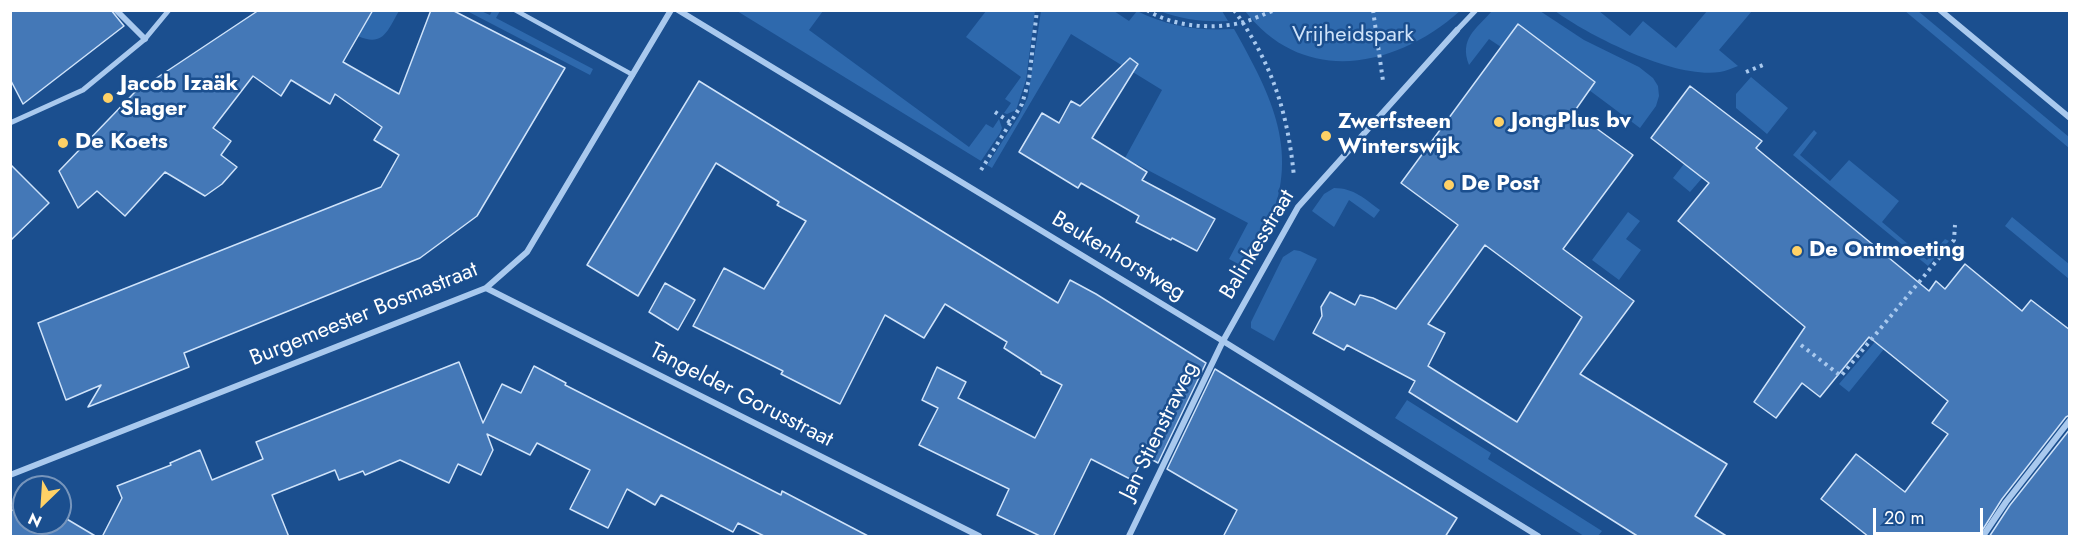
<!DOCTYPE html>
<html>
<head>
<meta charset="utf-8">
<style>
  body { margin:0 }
  #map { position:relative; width:2080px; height:547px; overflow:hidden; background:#1b4f8f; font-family:Jost,sans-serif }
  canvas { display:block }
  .frame { position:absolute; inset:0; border:12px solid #fff; pointer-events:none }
  .north { position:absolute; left:12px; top:475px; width:60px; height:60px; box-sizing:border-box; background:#1b4f8f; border:2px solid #7695bc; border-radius:50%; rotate:205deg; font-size:16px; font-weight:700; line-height:24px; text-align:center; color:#fff }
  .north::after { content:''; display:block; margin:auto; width:21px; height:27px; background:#ffd166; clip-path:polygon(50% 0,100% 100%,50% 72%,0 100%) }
  .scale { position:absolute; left:1873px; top:508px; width:110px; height:27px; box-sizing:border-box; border:3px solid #fff; border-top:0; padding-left:8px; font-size:18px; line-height:21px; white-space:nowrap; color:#fff; -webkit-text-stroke:4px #1b4f8f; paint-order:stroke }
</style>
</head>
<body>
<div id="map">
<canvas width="2080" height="547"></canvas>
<div class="frame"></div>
<div class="north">N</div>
<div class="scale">20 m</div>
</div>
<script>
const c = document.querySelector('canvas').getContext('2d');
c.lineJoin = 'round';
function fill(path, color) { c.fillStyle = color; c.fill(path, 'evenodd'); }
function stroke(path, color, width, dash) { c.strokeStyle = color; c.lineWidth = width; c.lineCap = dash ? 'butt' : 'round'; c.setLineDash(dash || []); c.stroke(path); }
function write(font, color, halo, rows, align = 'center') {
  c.font = font + ' Jost,sans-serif'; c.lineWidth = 5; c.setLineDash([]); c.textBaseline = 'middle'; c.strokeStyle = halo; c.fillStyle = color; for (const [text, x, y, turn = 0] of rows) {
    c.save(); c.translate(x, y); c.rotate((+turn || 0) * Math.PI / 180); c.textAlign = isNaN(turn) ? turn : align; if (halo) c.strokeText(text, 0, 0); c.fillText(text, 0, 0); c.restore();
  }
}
fill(new Path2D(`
  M373 11H399C388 29 384 48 358 36Z
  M467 11H481L490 15 492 11H500L496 18 593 69 590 75Z
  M737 11H823L809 30 969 147 986 124 993 128 999 119 1002 128 1000 133 981 161Z
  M986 11H1035L1026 80 1016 110 1007 114 1004 113 1011 103 1005 99 1021 77 966 37Z
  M1041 11H1114L1129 21 1137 11C1169 27 1199 31 1234 29 1272 97 1302 153 1266 231 1260 243 1253 255 1246 268L1229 259 1248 223 1125 158 1162 90 1071 34 992 168 987 165 1019 116 1028 97Z
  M1160 11H1222L1228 21C1204 22 1183 20 1160 11Z
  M1245 11H1460C1396 68 1304 87 1245 11Z
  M1492 11H1540L1584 40 1639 67 1653 78 1658 86 1659 96 1656 106 1640 128 1589 90 1595 82 1518 25 1501 47 1489 39 1469 65C1459 39 1476 29 1492 11Z
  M1555 11H1599L1630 36 1643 21 1676 48 1707 11H1752L1719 50 1738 66C1732 68 1726 71 1720 72 1675 79 1591 37 1555 11Z
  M1905 11H1918L2069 137V148Z
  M1751 77 1788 108 1767 134 1736 108V94Z
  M1814 130 1817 133 1800 155 1830 181 1849 160 1899 201 1882 222 1927 260 1945 239 1949 241 1928 266 1793 155Z
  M1671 154 1716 162 1690 192 1673 178 1684 164Z
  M1334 188C1354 188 1365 199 1380 210L1374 218 1349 200 1334 227 1312 211 1324 194Z
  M1628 212 1640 221 1626 239 1641 250 1619 280 1592 260Z
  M2012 217 2069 264V279L2005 226Z
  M1294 250 1300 251 1317 259 1274 341 1251 328V322L1283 257Z
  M1896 317 1884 349 1849 392 1839 384Z
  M1407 400 1491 453 1488 459 1602 531 1598 536H1584L1395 418Z`), '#2e69ad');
const building = new Path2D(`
  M10 10H111L124 26 23 104 10 79Z
  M259 10H373L343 62 399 94 431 10H452L565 68 477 216 420 258 184 353 189 367 88 407 101 385 66 400 38 323 381 187 399 155 374 140 382 127 335 94 330 104 291 80 281 96 253 76 213 128 231 141 221 155 237 167 222 184 205 196 165 172 125 216 97 191 78 208 59 171 134 93Z
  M1518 24 1595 82 1574 112 1633 155 1563 249 1634 301 1580 374 1727 464 1695 516 1728 537H1639L1409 392 1415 381 1347 345 1344 350 1313 333 1322 316 1321 307 1330 292 1355 305 1360 295 1373 298 1396 309 1458 225 1401 183ZM1485 245 1582 317 1517 422 1428 366 1445 333 1428 324Z
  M1130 58 1138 64 1092 138 1147 172 1142 180 1215 219 1197 251 1172 238 1171 240 1136 222 1139 216 1081 183 1078 188 1019 152 1042 113 1059 123 1071 101 1080 106Z
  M699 81 1058 303 1070 280 1096 294 1206 363 1158 463 1144 455 1132 480 1091 459 1053 537H1042L997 515 1009 489 919 445 938 408 922 400 937 367 966 382 958 398 1035 438 1062 385 1041 374V372L1004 348 1007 342 945 304 924 338 885 315 840 404 781 374 783 371 693 326 724 268 764 289 806 221 777 205 779 202 716 163 638 296 587 265Z
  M1690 86 1762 141 1756 148 1929 291 1936 281 1945 289 1965 264 2022 311 2031 300 2070 330V415L2066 417 2002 499 1978 537H1869L1821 499 1856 454 1905 492 1948 434 1932 423 1948 401 1869 337 1820 397 1802 383 1776 418 1754 402 1805 327 1678 221 1709 183 1651 138Z
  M10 164 49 203 10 241Z
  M665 283 695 300 678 330 649 312Z
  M459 362 483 423 502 384 521 393 534 366 566 383 565 385 781 495 782 491 870 537H766L738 523 733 532 661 495 655 505 627 489 608 528 570 509 590 470 537 443 530 455 487 434 493 450 481 475 458 464 449 483 400 460 365 475 363 471 339 480 335 470 272 495 289 537H102L122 498 117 486 171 465 170 463 200 450 212 480 263 459 256 442Z
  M1215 369 1457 518 1445 537H1223L1237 510 1167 469Z
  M2070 429V537H1989L2010 505Z
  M24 506V523H60V515L97 537H10V511Z`);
fill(building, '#4478b7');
stroke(building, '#cfe3fa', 1.5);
stroke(new Path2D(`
  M1147 10C1173 27 1214 30 1244 22 1254 19 1264 14 1275 10
  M1234 10C1272 63 1288 113 1294 177
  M1373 10 1383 81
  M1746 72 1763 65
  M995 112 1011 123
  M981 170 1022 104 1029 80 1037 10
  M1801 345 1841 376 1954 240 1955 225`), '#a9c9ee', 4, [3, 4.5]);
stroke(new Path2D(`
  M515 10 633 75`), '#a9c9ee', 4.5);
stroke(new Path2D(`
  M1457 30 1476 10
  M10 123 83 90 145 39 169 10`), '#a9c9ee', 5);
stroke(new Path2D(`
  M116 10 145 39
  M678 10 1223 341 1538 536
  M1940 10 2070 118
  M486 288 979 536
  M10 475 486 288 527 252 671 10
  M1129 536 1223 341 1298 207 1457 30
  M1983 536 2006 502 2070 420`), '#a9c9ee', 6);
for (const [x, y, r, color] of [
  [108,98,6,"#ffd166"],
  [1499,122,6,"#ffd166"],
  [1326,136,6,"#ffd166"],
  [63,143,6,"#ffd166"],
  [1449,185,6,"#ffd166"],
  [1797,251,6,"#ffd166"]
]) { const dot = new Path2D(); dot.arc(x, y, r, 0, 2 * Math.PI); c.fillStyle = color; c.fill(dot); stroke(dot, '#1b4f8f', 2); }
write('22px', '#cfe3fa', '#1b4f8f', [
  ["Vrijheidspark",1353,36]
]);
write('bold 22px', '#fff', '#1b4f8f', [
  ["Jacob Izaäk",120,85],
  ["Slager",120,110],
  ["JongPlus bv",1511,122],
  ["Zwerfsteen",1338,123],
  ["Winterswijk",1338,148],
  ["De Koets",75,143],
  ["De Post",1461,185],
  ["De Ontmoeting",1809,251]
], 'left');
write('22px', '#fff', '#1b4f8f', [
  ["Balinkesstraat",1258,245,-59],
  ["Beukenhorstweg",1118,257,31],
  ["Burgemeester Bosmastraat",364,315,-22],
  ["Tangelder Gorusstraat",741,396,27],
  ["Jan Stienstraweg",1160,431,-64]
]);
</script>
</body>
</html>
